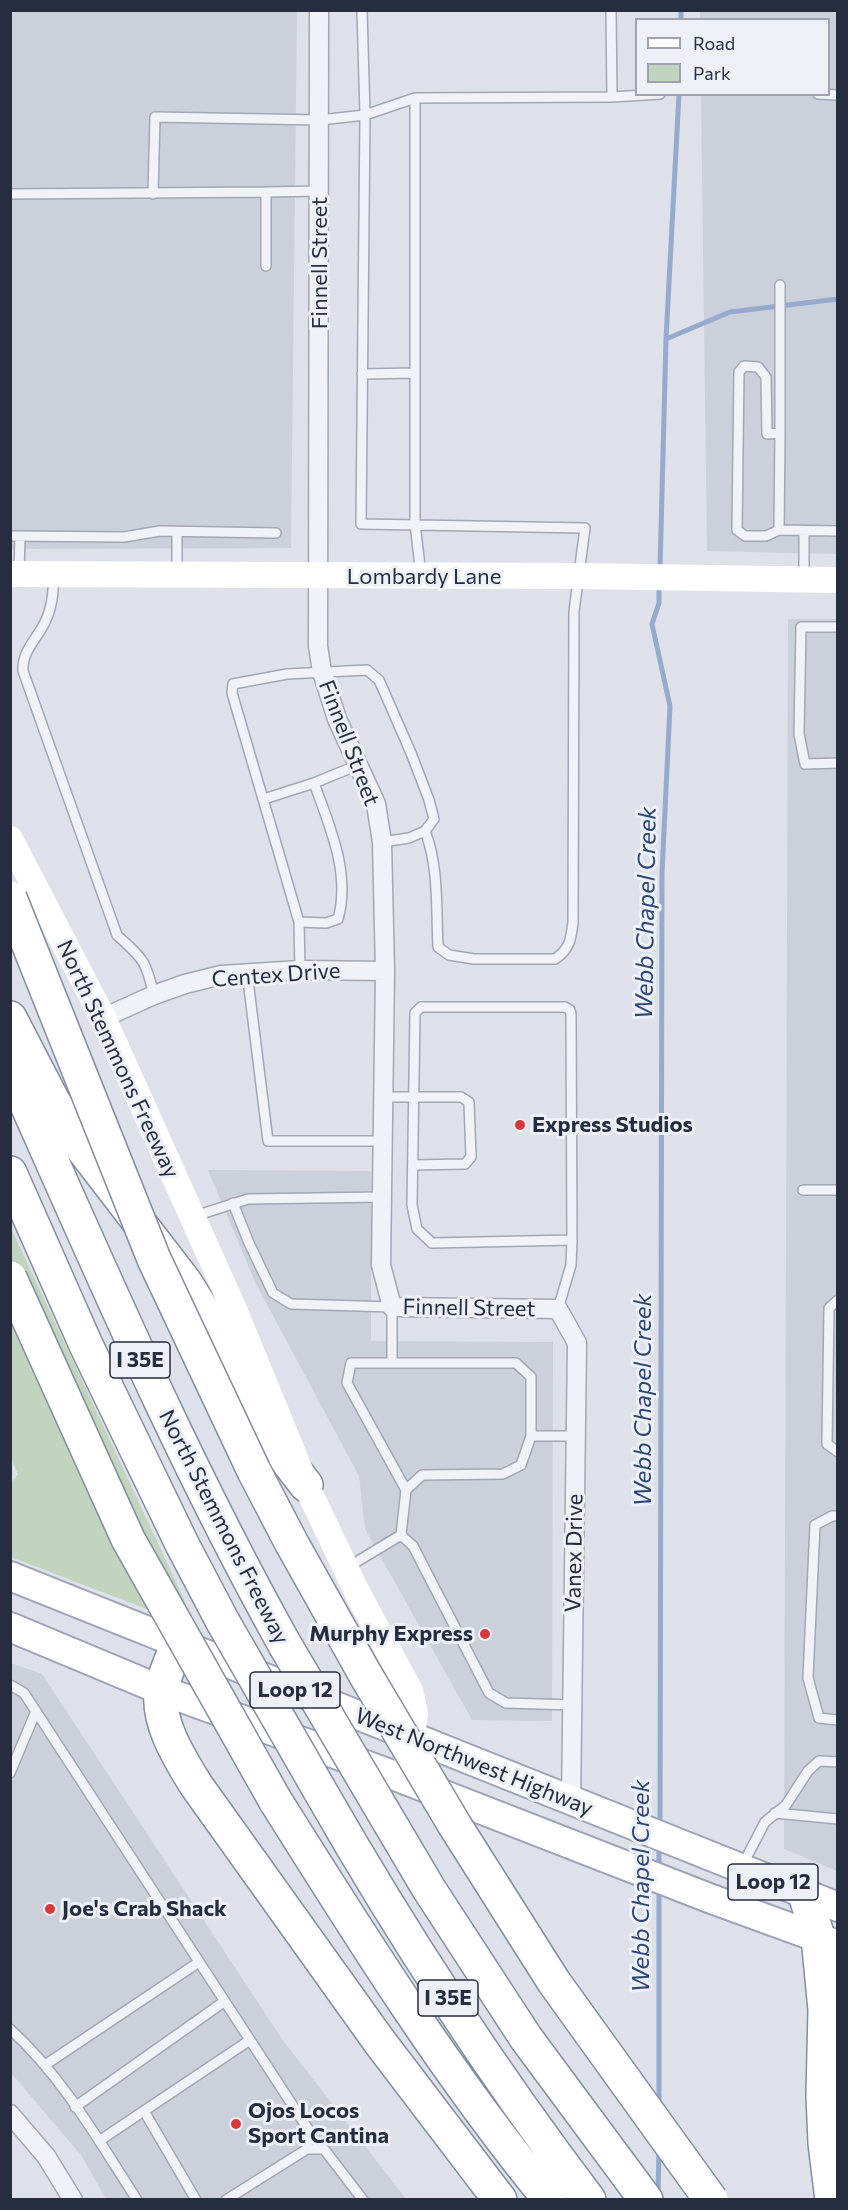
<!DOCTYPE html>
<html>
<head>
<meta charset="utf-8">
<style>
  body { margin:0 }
  #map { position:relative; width:848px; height:2210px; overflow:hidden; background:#dee1e9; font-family:Commissioner,sans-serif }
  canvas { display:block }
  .frame { position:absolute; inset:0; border:12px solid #262d41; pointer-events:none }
  .legend { position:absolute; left:635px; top:18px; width:195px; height:78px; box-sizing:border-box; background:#edf0f6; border:2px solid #9da2ae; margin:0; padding:8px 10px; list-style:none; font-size:18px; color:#262d41 }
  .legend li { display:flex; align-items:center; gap:12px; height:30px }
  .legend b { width:30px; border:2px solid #9da2ae }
</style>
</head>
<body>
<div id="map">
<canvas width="848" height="2210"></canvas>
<div class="frame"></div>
<ul class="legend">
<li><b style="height:8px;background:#fff"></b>Road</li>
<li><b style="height:16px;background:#c1d4be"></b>Park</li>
</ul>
</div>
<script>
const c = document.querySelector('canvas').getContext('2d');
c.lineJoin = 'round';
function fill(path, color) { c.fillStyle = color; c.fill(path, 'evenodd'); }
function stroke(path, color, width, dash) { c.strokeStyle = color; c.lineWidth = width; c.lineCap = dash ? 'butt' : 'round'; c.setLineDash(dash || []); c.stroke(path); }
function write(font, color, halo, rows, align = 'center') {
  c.font = font + ' Commissioner,sans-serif'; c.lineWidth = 6; c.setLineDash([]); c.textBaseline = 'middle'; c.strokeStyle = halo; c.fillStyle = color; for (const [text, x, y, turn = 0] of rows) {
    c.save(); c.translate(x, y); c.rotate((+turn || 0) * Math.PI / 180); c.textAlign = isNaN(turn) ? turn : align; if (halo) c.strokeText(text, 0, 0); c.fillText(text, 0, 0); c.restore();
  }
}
fill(new Path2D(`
  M10 11H297L291 548 11 549Z
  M700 11H837V554L707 551 701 95 828 94V20L700 19Z
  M788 619H837V1871L784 1849Z
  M208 1170 371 1171V1341L553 1342 552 1721 472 1720 365 1529 359 1476 256 1284Z
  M11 1663 42 1674 282 2039 406 2199H106L81 2155 11 2073Z`), '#ccd0db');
fill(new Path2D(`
  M10 1226 182 1595 196 1628 11 1557V1483L18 1474 10 1457Z`), '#c1d4be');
stroke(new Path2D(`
  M681 10V20
  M666 339 730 312 838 299
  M660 569 666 339 679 94
  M659 585V603L652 624 670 706 662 873 660 1826
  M659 1868V1844
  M659 2105V1889
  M658 2195 659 2150`), '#95aacd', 5);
const lane = new Path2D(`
  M362 10 365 115 361 524 585 528 574 611 573 922C571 939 570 949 555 959H474L449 955 438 947C436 908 439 867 425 831
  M611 10 612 97
  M818 94 838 95
  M415 98V524L421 575
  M266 192 320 191
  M10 194 266 192V266
  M153 194 155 117 320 120 365 115 415 98 612 97 660 94
  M780 285V433
  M362 374 415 373
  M779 530 780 433 767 434 766 377 758 367 744 366 739 372 737 530 745 536H766L779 530 838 531
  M804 531V577
  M177 532V574
  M10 536 124 537 160 531 276 533
  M19 573 20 536
  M54 577C53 594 52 609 44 624 36 640 22 651 23 671L117 935C144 960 145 959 154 995
  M838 627H801L799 734 805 764 838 763
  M314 783 358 765
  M264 799 314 783C329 825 351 873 338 919L326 923 299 922
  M300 970 299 922 232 693 233 684 287 674 367 670 379 680 411 753 429 800 434 819 425 831 409 838 382 842
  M247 972 268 1141H382
  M383 1097H461L469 1102 471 1157 465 1164 413 1165
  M803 1190H838
  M233 1203 249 1243 273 1293 291 1304 392 1307V1363
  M195 1216 248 1199 382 1197
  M838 1300 829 1308 827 1444 838 1452
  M558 1309 571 1265 572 1240 571 1014 570 1010 565 1007H421L415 1013 412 1205 417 1229 432 1243 572 1240
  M406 1490 347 1383 351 1363H516L531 1377V1436
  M838 1516H832L815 1525 808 1678 819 1718 838 1720
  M401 1535 413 1546 489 1693 506 1703 573 1705
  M401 1535 406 1490 422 1475 503 1474 521 1465 531 1436H576
  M348 1567 401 1535
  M10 1685 24 1693 308 2129 307 2149
  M10 1773 36 1711
  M775 1813 838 1819
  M742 1866 765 1822 786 1805 808 1771 819 1761 838 1762
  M10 2029C62 2076 99 2141 137 2200
  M45 2065 199 1962
  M75 2107 225 2001
  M144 2111 196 2200
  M99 2141 250 2040
  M226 2200 307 2149H324L363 2200`);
const street = new Path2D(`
  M319 10 318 646 322 672 337 719 376 804 382 842 385 971 381 1265 392 1307 558 1309 577 1343 571 1802
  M103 1018 154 995 185 984 221 975 300 970 385 971
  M10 2114 46 2156 73 2200`);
const primary = new Path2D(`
  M10 1576 838 1907
  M10 1627 161 1690 398 1777 709 1898 838 1945`);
const highway = new Path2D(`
  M10 1018 53 1101 79 1144 185 1282 214 1328 261 1427 306 1485
  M10 1067C98 1264 180 1457 285 1645
  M10 1173 86 1345 182 1544 223 1622
  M178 1644C172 1658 165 1673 162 1688 155 1720 180 1759 196 1785L379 2041 500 2200
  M319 1789C399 1929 491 2071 589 2200
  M275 1800C361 1937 447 2075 550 2200
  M384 1813 429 1889 526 2038 646 2200
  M805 1894 818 1937 825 2010 823 2095 825 2143 832 2200`);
stroke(lane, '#a3a7b3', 12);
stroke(street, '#a3a7b3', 21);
stroke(primary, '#9ca3b6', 32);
stroke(highway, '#848ca1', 36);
stroke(lane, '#f1f2f7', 9);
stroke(street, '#f1f2f7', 18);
stroke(new Path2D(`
  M10 574 580 576 838 580
  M10 839 103 1018 233 1307 306 1485 358 1594 410 1691 415 1713 412 1736 406 1754`), '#fff', 26);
stroke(primary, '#fff', 28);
stroke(highway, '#fff', 33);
const highwayBridge = new Path2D(`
  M10 898 154 1259 254 1471 291 1542 365 1674 454 1824 554 1982 711 2200
  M10 1278 128 1539 275 1800
  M223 1622 319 1789
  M285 1645 384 1813`);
stroke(highwayBridge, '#848ca1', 36, []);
stroke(highwayBridge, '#fff', 33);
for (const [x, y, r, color] of [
  [520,1125,6,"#da373d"],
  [485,1634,6,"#da373d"],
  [50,1909,6,"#da373d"],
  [236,2124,6,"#da373d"]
]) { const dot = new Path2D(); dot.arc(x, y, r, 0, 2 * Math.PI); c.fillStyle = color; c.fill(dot); stroke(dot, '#edf0f6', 2); }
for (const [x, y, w] of [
  [140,1360,60],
  [295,1690,90],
  [773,1882,90],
  [448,1998,60]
]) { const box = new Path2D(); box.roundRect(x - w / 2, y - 18, w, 36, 4.5); c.fillStyle = '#edf0f6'; c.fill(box); stroke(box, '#262d41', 1.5); }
write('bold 21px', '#262d41', null, [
  ["I 35E",140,1360],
  ["Loop 12",295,1690],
  ["Loop 12",773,1882],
  ["I 35E",448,1998]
]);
write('22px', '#262d41', '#edf0f6', [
  ["Finnell Street",320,263,-90],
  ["Lombardy Lane",424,577],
  ["Finnell Street",349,743,69],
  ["Centex Drive",276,975,-4],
  ["North Stemmons Freeway",118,1059,65],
  ["Finnell Street",469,1308,1],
  ["North Stemmons Freeway",224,1527,63],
  ["Vanex Drive",574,1553,-89],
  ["West Northwest Highway",474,1762,22]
]);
write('bold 22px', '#262d41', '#edf0f6', [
  ["Express Studios",532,1125],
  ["Murphy Express",473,1634,"right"],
  ["Joe's Crab Shack",62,1909],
  ["Ojos Locos",248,2111],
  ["Sport Cantina",248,2136]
], 'left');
write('italic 24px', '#2c4679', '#edf0f6', [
  ["Webb Chapel Creek",646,913,-89],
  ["Webb Chapel Creek",643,1400,-90],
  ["Webb Chapel Creek",641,1886,-90]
]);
</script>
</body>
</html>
